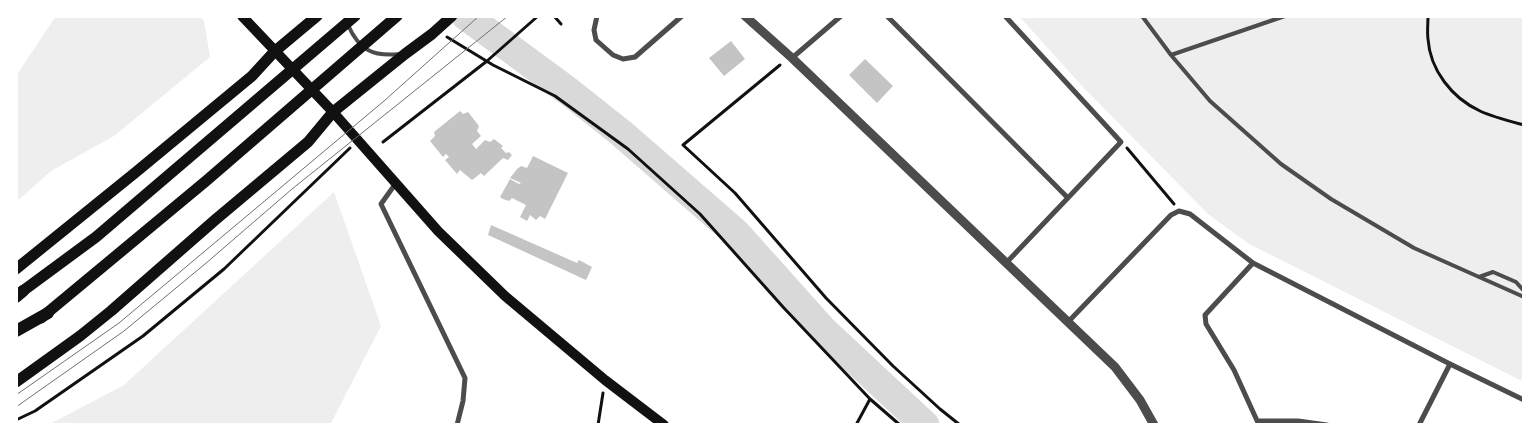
<!DOCTYPE html>
<html>
<head>
<meta charset="utf-8">
<style>
  body { margin:0 }
  #map { position:relative; width:1540px; height:441px; overflow:hidden; background:#fff; font-family:Karla,sans-serif }
  canvas { display:block }
  .frame { position:absolute; inset:0; border:18px solid #fff; pointer-events:none }
</style>
</head>
<body>
<div id="map">
<canvas width="1540" height="441"></canvas>
<div class="frame"></div>
</div>
<script>
const c = document.querySelector('canvas').getContext('2d');
c.lineJoin = 'round';
function fill(path, color) { c.fillStyle = color; c.fill(path, 'evenodd'); }
function stroke(path, color, width, dash) { c.strokeStyle = color; c.lineWidth = width; c.lineCap = dash ? 'butt' : 'round'; c.setLineDash(dash || []); c.stroke(path); }
fill(new Path2D(`
  M56 16H199L204 21 210 57 114 136 51 171 16 202V76Z
  M1019 16H1524V382L1249 244 1208 214 1082 86Z
  M334 192 381 326 330 425H48L124 385Z`), '#eee');
stroke(new Path2D(`
  M466 16 568 91 621 133 736 233 822 329 925 425`), '#d9d9d9', 29);
fill(new Path2D(`
  M731 41 745 59 724 76 709 58Z
  M865 59 893 86 877 103 849 75Z
  M460 111 463 114 468 112 479 126 477 131 481 136 472 144 476 149 485 140 490 142 494 139 503 146 501 148 506 153 509 152 512 155 508 160 503 158 484 176 481 173 472 180 460 170 457 174 445 160 449 157 446 154 443 157 430 141 435 136 434 132Z
  M533 156 568 173 545 219 540 216 536 220 530 215 527 221 520 217 526 205 512 198 509 201 503 199 500 197 510 179 519 184 521 183 510 178 517 169 521 166 527 168Z
  M491 225 577 263 579 260 592 267 586 280 488 235Z`), '#c4c4c4');
stroke(new Path2D(`
  M554 16 561 24
  M1428 16C1428 24 1427 32 1428 39 1430 70 1452 98 1480 111 1493 117 1509 121 1524 125
  M447 37 493 65 555 96 628 149 700 214 783 307 870 399 900 425
  M780 65 683 145 735 193 826 298 893 366 940 409 960 425
  M383 142 487 61 538 16
  M1127 148 1174 204
  M16 420 35 411 143 336 224 269 350 148
  M598 425 603 393
  M856 425 870 399`), '#111', 3);
stroke(new Path2D(`
  M1142 16 1171 55 1210 101 1281 164 1331 199 1414 248 1524 297
  M348 25C359 50 373 57 400 54
  M1171 55 1285 16
  M1479 277 1493 272 1516 282 1524 291`), '#4c4c4c', 4);
stroke(new Path2D(`
  M597 16 594 30 596 40 613 55 623 59 635 57 682 16
  M887 16 1068 198
  M1005 16 1121 142 1007 262
  M792 58 841 16
  M396 183 381 204 465 378 463 401 457 425
  M1253 263 1205 315 1206 324 1234 370 1259 425
  M1068 322 1171 215 1179 211 1190 214 1253 263 1450 364 1524 400
  M1258 421H1298L1327 425
  M1419 425 1450 364`), '#4c4c4c', 5);
stroke(new Path2D(`
  M745 16 792 58 1115 367 1140 400 1154 425`), '#4c4c4c', 9);
stroke(new Path2D(`
  M242 16 333 112 438 231 505 296 605 380 664 425`), '#111', 10);
stroke(new Path2D(`
  M16 269 136 172 252 76 274 52 317 16
  M16 296 96 237 355 16
  M41 318 206 181 397 16
  M16 382 80 336 111 311 215 220 308 142 333 112 405 54 432 34 452 16`), '#111', 11);
stroke(new Path2D(`
  M16 297 23 291
  M16 331 48 313`), '#111', 12);
stroke(new Path2D(`
  M16 395 119 323 384 101 479 16
  M16 407 124 331 205 264 292 189 508 16`), '#707070', 1);
</script>
</body>
</html>
